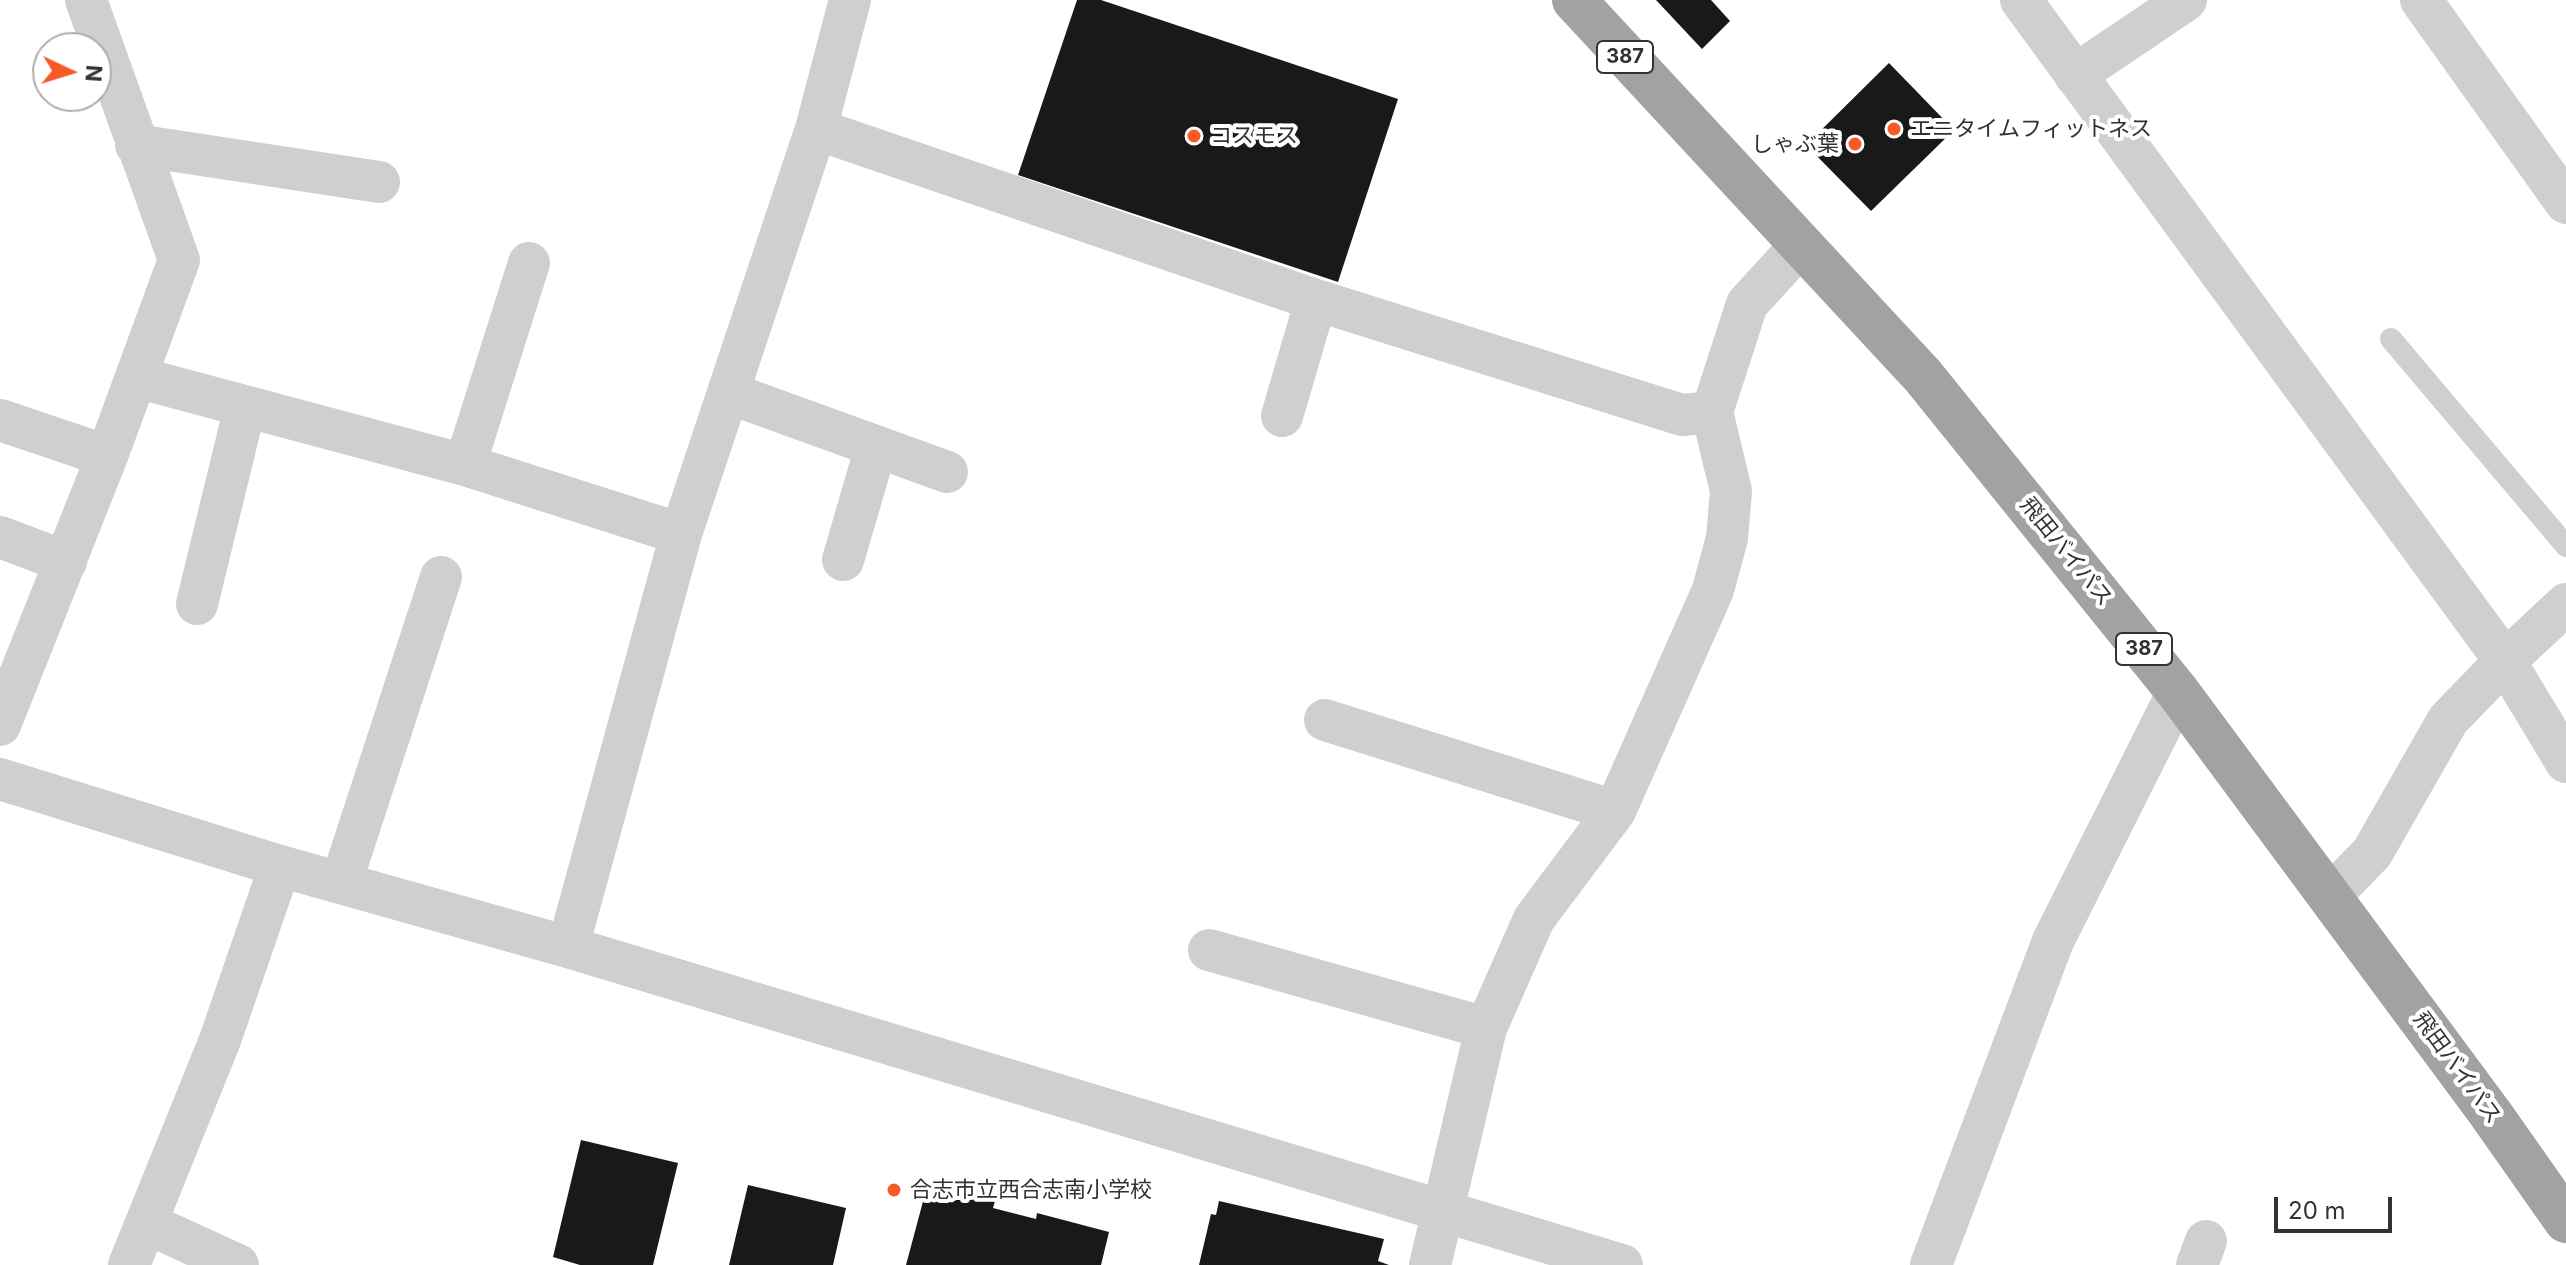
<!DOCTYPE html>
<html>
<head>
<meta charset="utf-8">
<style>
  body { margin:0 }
  #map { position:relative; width:2566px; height:1265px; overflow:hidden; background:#fff; font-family:Inter,sans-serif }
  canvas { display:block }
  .north { position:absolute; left:32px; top:32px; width:80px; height:80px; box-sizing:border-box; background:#fff; border:2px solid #adadad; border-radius:50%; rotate:94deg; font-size:22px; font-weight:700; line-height:32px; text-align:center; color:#323232 }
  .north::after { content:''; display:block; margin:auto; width:28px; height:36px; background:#f65a28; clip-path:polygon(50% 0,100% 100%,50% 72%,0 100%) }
  .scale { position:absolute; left:2274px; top:1197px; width:118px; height:36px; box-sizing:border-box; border:4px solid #323232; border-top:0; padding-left:10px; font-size:24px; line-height:28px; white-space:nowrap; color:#323232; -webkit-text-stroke:6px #fff; paint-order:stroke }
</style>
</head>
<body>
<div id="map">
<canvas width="2566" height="1265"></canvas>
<div class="north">N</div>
<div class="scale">20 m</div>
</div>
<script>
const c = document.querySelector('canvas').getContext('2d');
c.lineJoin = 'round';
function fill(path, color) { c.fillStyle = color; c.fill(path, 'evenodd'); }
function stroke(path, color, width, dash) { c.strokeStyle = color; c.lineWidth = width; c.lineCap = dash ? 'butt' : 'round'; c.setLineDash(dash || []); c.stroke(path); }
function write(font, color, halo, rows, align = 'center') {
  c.font = font + ' Inter,"Noto Sans JP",sans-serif'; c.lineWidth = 8; c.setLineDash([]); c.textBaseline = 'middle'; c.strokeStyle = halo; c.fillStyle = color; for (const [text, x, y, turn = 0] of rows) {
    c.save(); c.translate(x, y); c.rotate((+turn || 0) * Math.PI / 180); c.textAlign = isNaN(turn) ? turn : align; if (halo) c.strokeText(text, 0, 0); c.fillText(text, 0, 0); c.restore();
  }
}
fill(new Path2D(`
  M1077 0H1101L1398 99 1338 282 1018 175Z
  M1656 0H1711L1730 21 1702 49Z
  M1889 63 1954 130 1871 211 1806 145Z
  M581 1140 678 1163 653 1265H580L553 1257Z
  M923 1182 995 1201 993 1208 1036 1219 1037 1213 1109 1232 1101 1265H906L925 1194 921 1193Z
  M748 1185 846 1208 833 1265H729Z
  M1219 1201 1384 1239 1378 1261 1389 1265H1199L1211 1214 1216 1215Z`), '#191919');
stroke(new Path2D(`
  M2391 339 2566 546`), '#cfcfcf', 22);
stroke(new Path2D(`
  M2021 0 2505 661 2566 604
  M2421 0 2566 203
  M2075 75 2186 0
  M816 129 1316 300
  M136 145 379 182
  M136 377 465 465 681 534
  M729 393 947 472
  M1282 416 1316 300 1682 415 1712 412
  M0 420 107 456
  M465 465 529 263
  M0 537 66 562
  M843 560 876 447
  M197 604 245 407
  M1325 720 1615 811
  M0 725 107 456 179 260 86 0
  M0 779 280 866 568 947 1622 1265
  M341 883 441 577
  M2330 896 2372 853 2448 720 2505 661 2566 762
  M568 947 681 534 816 129 850 0
  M1209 950 1486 1028 1430 1265
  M1486 1028 1534 919 1615 811 1713 590 1727 538 1731 491 1712 412 1747 304 1801 245
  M146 1223 238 1265
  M129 1265 220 1040 280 866
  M1931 1265 2053 941 2178 692
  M2197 1265 2206 1241`), '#cfcfcf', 42);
stroke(new Path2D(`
  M1574 0 1923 376 2178 692 2490 1113 2566 1221`), '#a2a2a2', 44);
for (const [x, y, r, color] of [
  [1894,129,8,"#f65a28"],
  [1194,136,8,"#f65a28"],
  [1855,144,8,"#f65a28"],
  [894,1190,8,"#f65a28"]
]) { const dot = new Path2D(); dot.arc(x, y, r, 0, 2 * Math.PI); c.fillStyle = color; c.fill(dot); stroke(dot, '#fff', 3); }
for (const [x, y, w] of [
  [1625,57,56],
  [2144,649,56]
]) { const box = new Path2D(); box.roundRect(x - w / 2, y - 16, w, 32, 6); c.fillStyle = '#fff'; c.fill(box); stroke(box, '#323232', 2); }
write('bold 20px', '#323232', null, [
  ["387",1625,57],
  ["387",2144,649]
]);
write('22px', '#323232', '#fff', [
  ["エニタイムフィットネス",1910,129],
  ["コスモス",1210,136],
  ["しゃぶ葉",1839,144,"right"],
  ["合志市立西合志南小学校",910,1190]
], 'left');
write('22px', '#323232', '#fff', [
  ["飛田バイパス",2066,552,51],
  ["飛田バイパス",2457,1068,54]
]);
</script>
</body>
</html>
